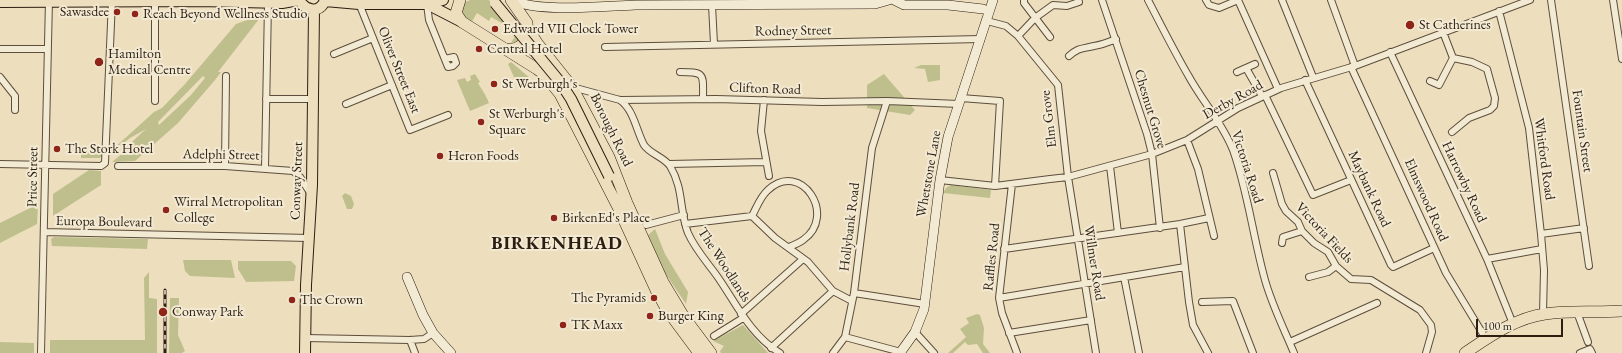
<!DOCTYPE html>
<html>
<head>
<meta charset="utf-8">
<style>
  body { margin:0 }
  #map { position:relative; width:1622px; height:353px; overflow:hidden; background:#eddebd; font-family:"EB Garamond",serif }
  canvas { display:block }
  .scale { position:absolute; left:1476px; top:319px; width:87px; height:18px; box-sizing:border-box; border:2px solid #2c1e11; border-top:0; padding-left:5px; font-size:12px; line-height:14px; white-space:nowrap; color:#2c1e11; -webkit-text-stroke:3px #f3ead4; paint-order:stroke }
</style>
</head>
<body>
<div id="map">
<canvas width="1622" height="353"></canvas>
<div class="scale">100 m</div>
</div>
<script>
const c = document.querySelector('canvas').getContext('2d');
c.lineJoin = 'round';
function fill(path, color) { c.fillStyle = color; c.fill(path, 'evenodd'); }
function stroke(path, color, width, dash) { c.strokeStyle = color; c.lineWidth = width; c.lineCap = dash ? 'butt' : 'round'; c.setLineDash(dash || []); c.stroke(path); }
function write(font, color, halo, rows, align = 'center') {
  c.font = font + ' "EB Garamond",serif'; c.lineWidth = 4; c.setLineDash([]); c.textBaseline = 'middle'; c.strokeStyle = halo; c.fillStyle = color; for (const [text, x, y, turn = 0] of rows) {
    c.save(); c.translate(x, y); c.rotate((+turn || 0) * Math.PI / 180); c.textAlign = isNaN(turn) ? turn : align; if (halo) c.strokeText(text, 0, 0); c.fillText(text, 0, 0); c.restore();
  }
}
fill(new Path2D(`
  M470 0H489L520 40 510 45 515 36 503 29 505 25 491 17 489 21 477 13 471 23 464 19 461 8 464 3Z
  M258 11H264L263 14 218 72H221L215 80 178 123 135 161 112 162 123 153 122 151 146 129 130 138 112 152V150L154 112 162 108 185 84 236 24 253 18ZM203 76 205 78 191 95 159 125 158 122Z
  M511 62 530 78 527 87 520 90 508 64Z
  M921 65H940V80L928 82 925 69 914 68Z
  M475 74 480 82 478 83C482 90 485 93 489 103L470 111 457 80 465 78 467 82 471 80 470 76Z
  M884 74 915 110 910 115 867 108V85Z
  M81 152H102V156L100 158H81Z
  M89 170 101 171V185L53 216V194Z
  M951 185 991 190 990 198 943 193 946 188Z
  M345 193 351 196 354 204 352 209H347L342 196Z
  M38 204 37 224 0 243V223Z
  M655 229 665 254 688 292 686 304 665 273 648 235Z
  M54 237 148 239 147 249 52 246 51 239Z
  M183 260H231L235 278 190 276 185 271Z
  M238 261H291L296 266 294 281 246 282 238 269Z
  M149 272V298L157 299V353H50V340H145L144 278Z
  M170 298H179L178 335 185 351 182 353H169Z
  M977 314 980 315 984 328 983 344 990 353H983L977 344 968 345 965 342 953 353H948L966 337 960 329 969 323 966 318Z
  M743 325 768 353H721L720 351 724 346 713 341Z
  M0 342 34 343V353H0Z`), '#bfbf8d');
const street = new Path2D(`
  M1024 0V3L1050 37
  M1102 0 1147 134 1152 154 1160 228
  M1148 0C1161 25 1174 51 1188 75 1202 101 1222 122 1233 150 1248 192 1253 237 1265 280 1272 305 1284 329 1294 353
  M1206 0 1209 5 1219 8 1238 0
  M1238 0 1278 89
  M1282 0 1313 77
  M1331 0 1355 66
  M1551 0 1589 266
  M1613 0 1622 59
  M358 1 410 130 448 115
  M155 2V101
  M427 4 429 20 448 67 453 66 456 63 454 57 445 59
  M712 5 714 44
  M1499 11 1529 128 1541 234 1544 270 1543 314
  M987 21 1006 26 1018 36 1058 85 1068 177 1096 353
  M1018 36 1035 18 1053 5 1067 6 1079 2
  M605 47 981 39
  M0 49H47
  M1390 52 1487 259 1513 324
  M334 54 373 38
  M1069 56C1079 47 1082 49 1094 46 1101 45 1109 42 1116 39
  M1351 67 1446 273 1486 339
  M1246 68 1262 96
  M680 72C706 72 703 74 703 99
  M1237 72 1255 64
  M0 77 15 96V110
  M1305 80 1391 265 1393 267 1434 248
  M1430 81 1439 85 1453 58 1443 32
  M572 87 620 100 716 99 822 102 887 101 959 104
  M1265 95 1313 195 1351 180
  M961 98 1000 101 995 186
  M266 99H313
  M620 100C634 110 636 130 644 145 650 154 664 157 670 166 684 189 679 210 688 233 695 249 707 262 717 276 736 303 750 335 780 353
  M764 100 761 131 769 176
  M346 104 392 85
  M1452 132 1469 118 1490 110 1494 106 1495 98 1487 69 1472 62 1453 58
  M1187 140 1198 169 1214 236
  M0 164 101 166 105 163 112 0
  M669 164 766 162
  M118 166H225L293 171 300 177 311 194
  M225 166 226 76
  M1110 166 1118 233
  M265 168 268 3
  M1273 173 1282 204 1286 211 1298 222 1302 231 1314 243 1328 252 1336 266 1351 279 1371 280 1420 310 1431 325 1432 332 1426 353
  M940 180 995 186 1050 179 1068 177 1152 154 1187 140 1238 108 1281 88 1355 66 1530 0
  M1012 184 999 298 1002 313 1017 353
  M685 224 752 216
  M1180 224 1189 302 1193 325 1208 353
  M646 225 684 215
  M44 232 309 238
  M1541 234 1584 228
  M1282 243 1283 237 1302 231
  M789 247C794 245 799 243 803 240 838 216 801 159 768 190 760 197 757 207 752 216L775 238 808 262 833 291 852 301
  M1004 249 1180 224 1209 218
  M1487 259 1542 249
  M1124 277 1139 353
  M1309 277 1328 272 1336 266
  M854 293 925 304
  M999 298 1185 267
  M1202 302 1233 301 1253 353
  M1577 312 1588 342
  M741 314 803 259
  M915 332 934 353
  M1009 333 1091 320
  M714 336 743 318
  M845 337 901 352
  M305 338 410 340 424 339 433 333
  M410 340 415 353
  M1290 342 1377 303
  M771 348 833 291
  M41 353 49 0
  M833 353 845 337 854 293 872 148 887 101
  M1580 353 1590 349 1592 353`);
const secondary = new Path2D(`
  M512 0C538 13 604 6 635 5 715 4 795 4 875 4L889 0
  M894 0 904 5H948L983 9
  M407 277 423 315 433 333 451 353
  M900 353 915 332 924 309 940 180 948 137 993 0`);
const primary = new Path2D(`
  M299 0C306 11 320 14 325 0
  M325 1 359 4H427L443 0
  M0 2 200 1 282 3 299 0
  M427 4 462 22
  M305 353 306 285 312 185 314 10`);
const highway = new Path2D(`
  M460 0 456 13 462 22 537 69 544 74 560 94 618 207 656 290 667 310 699 353
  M528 28 537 43 572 87 609 157 627 203 663 282 684 317 711 353
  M507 49C517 50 522 46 528 37L527 23 511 0
  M1465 353C1489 337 1515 318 1545 314 1570 310 1596 313 1622 311`);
stroke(street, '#5c4e3c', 8);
stroke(secondary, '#2c1e11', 10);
stroke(primary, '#2c1e11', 12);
stroke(highway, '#2c1e11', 12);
stroke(street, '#f3ead4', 6);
stroke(secondary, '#f3ead4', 9);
stroke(primary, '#eddebd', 10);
stroke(highway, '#eddebd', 11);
const rail = new Path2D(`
  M165 290V353`);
stroke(rail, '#2c1e11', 3);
stroke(rail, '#f3ead4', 1.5, [4.5]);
const primaryBridge = new Path2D(`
  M495 3 560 82 571 99 609 176`);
stroke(primaryBridge, '#2c1e11', 12, []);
stroke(primaryBridge, '#eddebd', 10);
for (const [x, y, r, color] of [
  [117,12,4,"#8f2418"],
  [135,14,4,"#8f2418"],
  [1410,25,5,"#8f2418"],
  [495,29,4,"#8f2418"],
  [479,49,4,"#8f2418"],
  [99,62,5,"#8f2418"],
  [494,84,4,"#8f2418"],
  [481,122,4,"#8f2418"],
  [57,149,4,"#8f2418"],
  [440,156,4,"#8f2418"],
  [166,210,4,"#8f2418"],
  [554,218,4,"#8f2418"],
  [654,298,4,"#8f2418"],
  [292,300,4,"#8f2418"],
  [163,312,5,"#8f2418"],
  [650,316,4,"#8f2418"],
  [563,325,4,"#8f2418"]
]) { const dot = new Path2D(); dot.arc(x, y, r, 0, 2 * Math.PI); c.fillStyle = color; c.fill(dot); stroke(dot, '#f3ead4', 1.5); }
write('14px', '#2c1e11', '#f3ead4', [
  ["Sawasdee",109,12,"right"],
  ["Reach Beyond Wellness Studio",143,14],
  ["St Catherines",1419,25],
  ["Edward VII Clock Tower",503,29],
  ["Central Hotel",487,49],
  ["Hamilton",108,54],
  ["Medical Centre",108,70],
  ["St Werburgh's",502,84],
  ["St Werburgh's",489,114],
  ["Square",489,130],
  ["The Stork Hotel",65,149],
  ["Heron Foods",448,156],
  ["Wirral Metropolitan",174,202],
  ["College",174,218],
  ["BirkenEd's Place",562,218],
  ["The Pyramids",646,298,"right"],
  ["The Crown",300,300],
  ["Conway Park",172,312],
  ["Burger King",658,316],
  ["TK Maxx",571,325]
], 'left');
write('14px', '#2c1e11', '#f3ead4', [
  ["Rodney Street",793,31,-1],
  ["Oliver Street East",399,70,68],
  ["Clifton Road",765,89,2],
  ["Derby Road",1233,100,-29],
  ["Chesnut Grove",1150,109,73],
  ["Elm Grove",1049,119,-97],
  ["Borough Road",611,130,64],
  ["Fountain Street",1582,131,82],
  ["Adelphi Street",221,155,1],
  ["Whitford Road",1544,159,82],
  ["Victoria Road",1247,167,72],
  ["Whetstone Lane",929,174,-80],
  ["Price Street",33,177,-89],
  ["Conway Street",297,181,-88],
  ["Harrowby Road",1464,182,65],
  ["Maybank Road",1369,189,65],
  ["Elmswood Road",1426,200,66],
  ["Europa Boulevard",104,222,1],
  ["Hollybank Road",850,227,-83],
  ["Victoria Fields",1324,233,47],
  ["Raffles Road",992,257,-84],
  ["Willmer Road",1094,263,81],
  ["The Woodlands",724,265,57]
]);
c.letterSpacing = '1px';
write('bold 18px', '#2c1e11', '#f3ead4', [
  ["BIRKENHEAD",557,244]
]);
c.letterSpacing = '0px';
</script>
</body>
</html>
